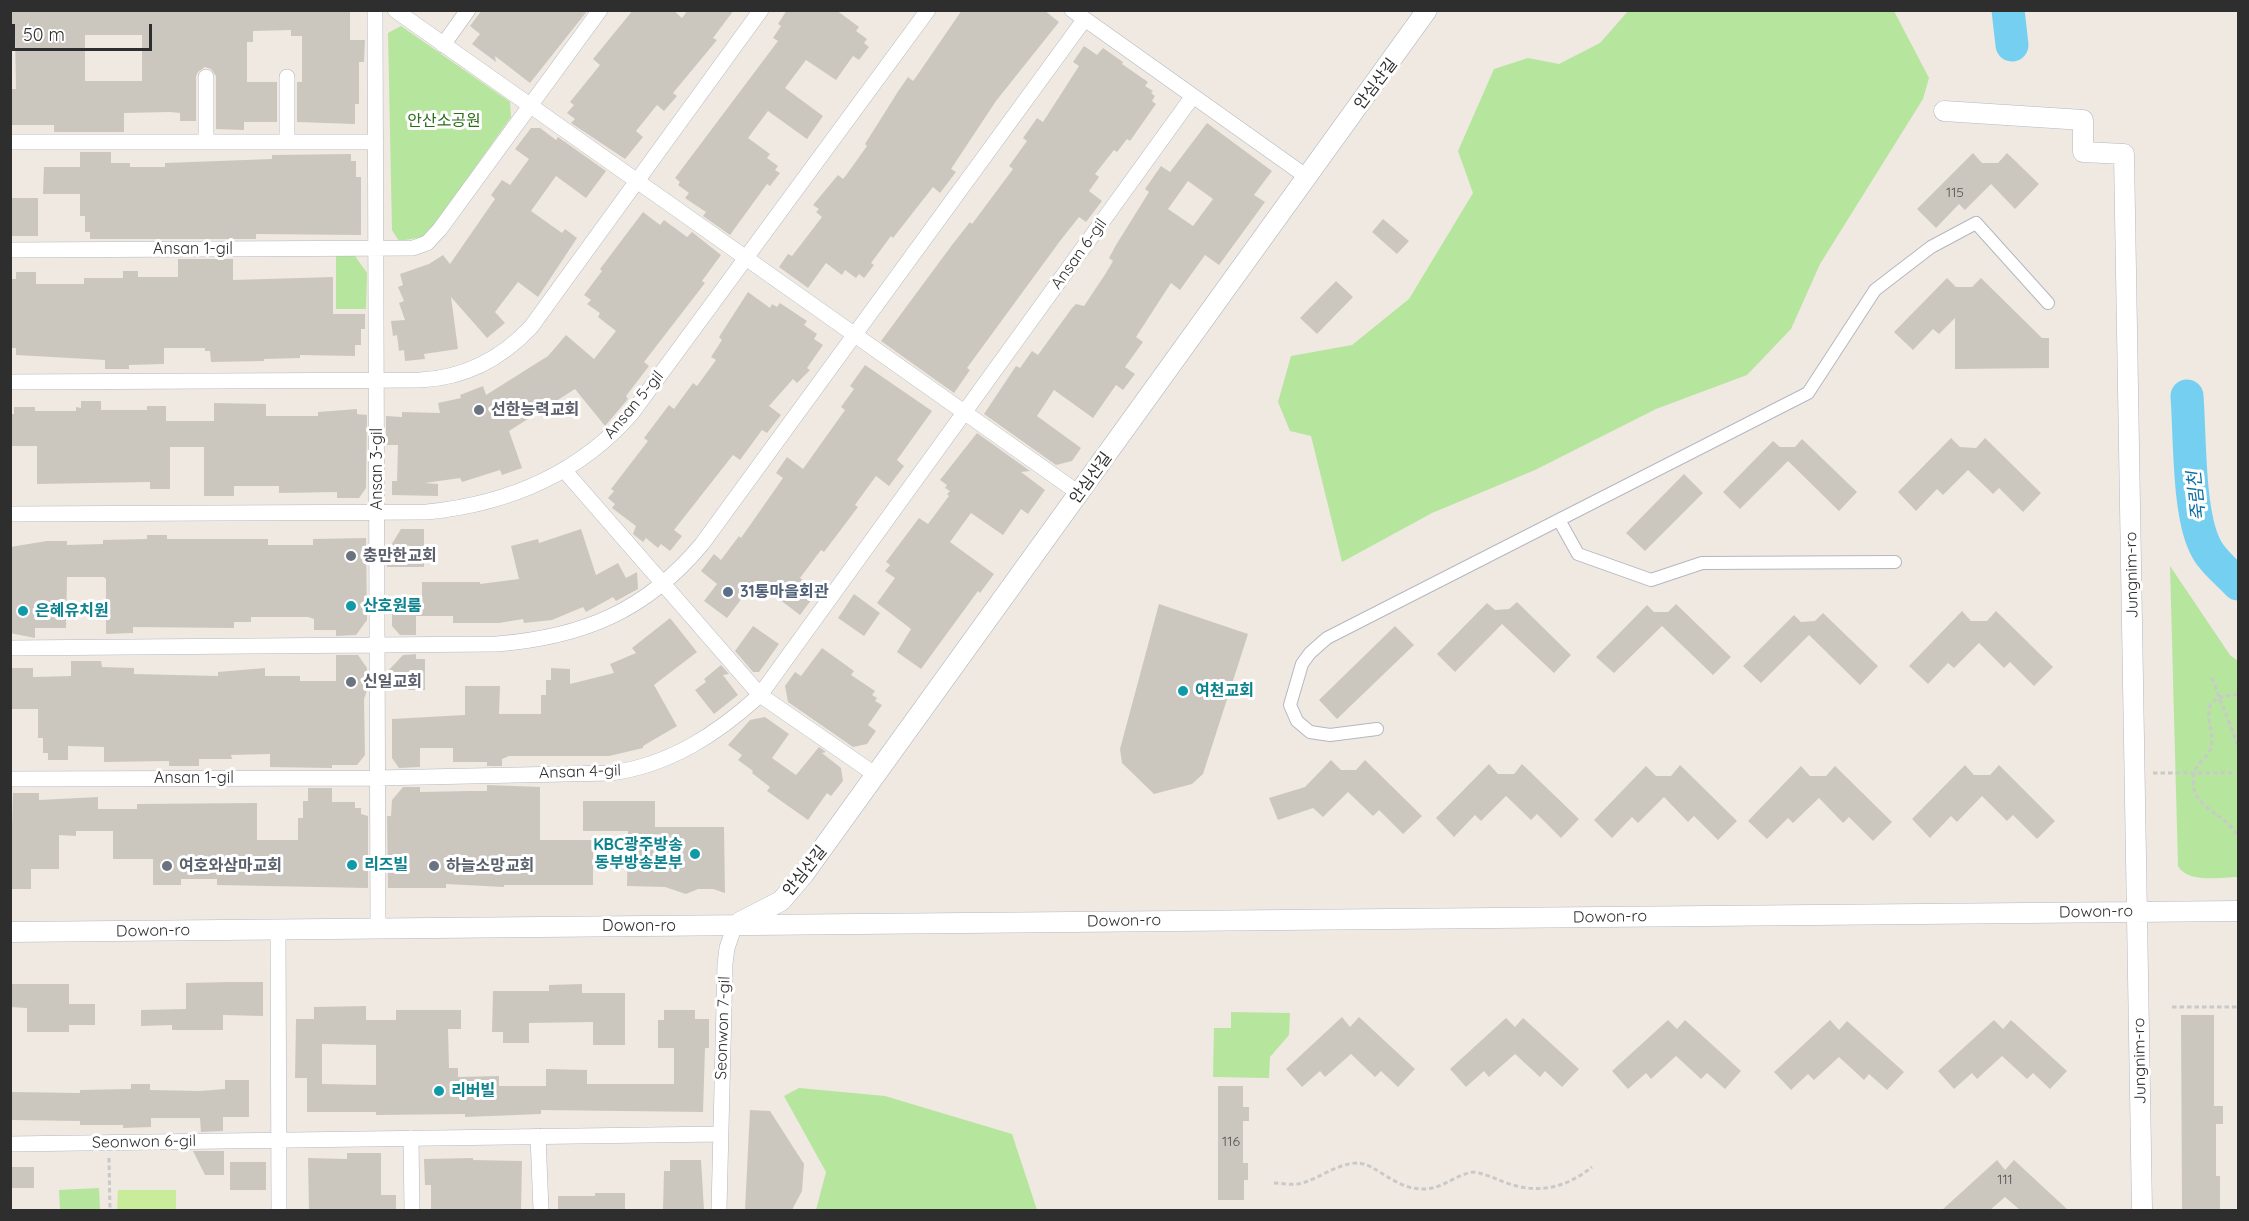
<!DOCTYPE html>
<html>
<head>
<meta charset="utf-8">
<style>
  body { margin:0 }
  #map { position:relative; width:2249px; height:1221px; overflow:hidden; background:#efe9e1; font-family:Quicksand,sans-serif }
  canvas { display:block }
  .frame { position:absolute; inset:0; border:12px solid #2e2e2e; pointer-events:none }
  .scale { position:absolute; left:12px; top:24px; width:140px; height:27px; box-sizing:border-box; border:3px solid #2e2e2e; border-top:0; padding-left:8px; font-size:18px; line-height:21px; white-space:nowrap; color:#2e2e2e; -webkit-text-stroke:4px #fff; paint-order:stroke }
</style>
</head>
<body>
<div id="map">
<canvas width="2249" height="1221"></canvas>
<div class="frame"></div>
<div class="scale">50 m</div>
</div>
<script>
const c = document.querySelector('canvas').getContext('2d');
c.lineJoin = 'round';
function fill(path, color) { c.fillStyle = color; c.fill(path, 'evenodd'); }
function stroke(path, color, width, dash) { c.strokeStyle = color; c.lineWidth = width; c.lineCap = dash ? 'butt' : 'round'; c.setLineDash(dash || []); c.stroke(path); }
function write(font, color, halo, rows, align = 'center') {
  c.font = font + ' Quicksand,"Noto Sans KR",sans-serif'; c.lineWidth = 6; c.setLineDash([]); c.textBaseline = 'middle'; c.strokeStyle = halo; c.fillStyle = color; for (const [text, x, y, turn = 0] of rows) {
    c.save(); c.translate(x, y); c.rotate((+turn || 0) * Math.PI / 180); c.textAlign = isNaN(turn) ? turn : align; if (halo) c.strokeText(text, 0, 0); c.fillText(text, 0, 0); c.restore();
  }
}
fill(new Path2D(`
  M1629 10 1894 11 1929 78 1923 99 1820 264 1791 329 1747 375 1656 409 1535 470 1432 513 1342 562 1311 436 1290 431 1278 402 1291 356 1352 345 1409 299 1473 193 1458 151 1494 69 1528 58 1559 64 1600 43Z
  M401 26 510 102 511 117 429 232 423 237 399 241 392 230 388 33Z
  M336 256H355L367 273 366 309H336Z
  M2170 566 2230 655 2238 661V877C2221 877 2188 884 2178 866Z
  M1231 1012 1290 1013 1289 1035 1270 1057 1269 1078 1213 1077 1214 1028H1231Z
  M799 1088 885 1096 1012 1134 1037 1210H816L826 1172 784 1096Z
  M99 1188 100 1210H60L59 1190Z`), '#b6e59e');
fill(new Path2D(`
  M118 1190H176V1210H117Z`), '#c9ec9a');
stroke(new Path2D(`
  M2008 10 2012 45
  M2187 396C2190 435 2188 512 2205 546 2211 560 2228 573 2238 584`), '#75cff0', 33);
fill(new Path2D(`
  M10 10H350V40H365L364 62H359V104H355V124L297 122V82H302V36H291V30L253 31V42H247V82H277V122H244V130L216 129V76L211 69 205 67 198 72 196 76V121H180V113L170 112 124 113V132H54V125H10L11 89H16L15 32H10ZM85 35H142V81H85Z
  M482 10H588L530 83 495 56 496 62 472 44 480 34 470 26Z
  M633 10H673L682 18 688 10H734L713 38 717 40 673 93 677 96 664 111 657 105 636 131 643 137 625 159 571 123 575 119 567 113 574 105 570 102 600 65 593 59Z
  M787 10H836L859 27 856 31 867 39 864 43 869 47 859 60 853 56 836 80 806 60 785 88 823 116 807 139 768 111 748 138 770 154 767 158 778 166 775 170 780 173 770 186 767 184 730 235 703 216 706 212 685 198 689 193 678 185 680 182 675 178 778 41 773 38 781 26 778 24Z
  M962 10H1044L1059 22 996 101 951 169 956 172 940 193 933 187 893 238 891 236 871 263 874 265 864 278 859 274 856 278 845 270 842 275 826 263 808 288 779 267 788 254 792 256 822 217 816 212 819 209 813 205 838 175 843 179 847 174 867 146 865 144 899 90 908 77 913 81 916 77Z
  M1084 46 1097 55 1103 48 1123 62 1122 64 1148 82 1145 86 1153 91 1151 93 1155 96 1152 101 1156 104 1130 141 1127 139 1117 152 1114 150 1095 174 1099 177 1089 191 1102 201 1086 222 1079 217 1060 241 967 368 970 370 954 393 881 341 952 245 970 222 972 224 1013 169 1009 166 1027 141 1023 138 1037 118 1043 122 1079 66 1073 62Z
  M1207 123 1272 171 1254 195 1265 202 1219 265 1205 255 1180 290 1171 283 1136 337 1143 342 1125 367 1135 374 1123 390 1116 385 1093 418 1054 390 1037 416 1081 448 1072 461 1056 465 984 414 1016 366 1020 368 1032 351 1038 355 1072 308 1076 304 1084 306 1106 273 1113 261 1109 258 1116 245 1149 192 1145 189 1161 166 1170 172ZM1188 181 1213 199 1193 226 1168 209Z
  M531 128H540L556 140 558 137 606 171 586 198 556 176 531 211 562 233 565 229 577 238 538 297 518 282 495 312 505 323 487 338 451 297 458 349 424 354 425 359 405 361 404 350 399 351 397 335 393 336 391 321 405 320 399 303 404 301 398 287 403 285 400 274 429 264 443 255 450 264 495 199 491 195 502 180 510 185 529 159 515 149Z
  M80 152H111V163H130V167H165V163L272 159V155L351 154V161H356V177H361V235L256 234V239H90V232H85V216H80V194H43L44 167H80Z
  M1973 153 1982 163H1998L2007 153 2039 184 2015 209 1991 184 1965 210 1959 204 1936 228 1917 209Z
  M10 198H38V236H10Z
  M643 212 660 225 664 220 687 237 692 232 721 255 702 281 705 283 644 362 649 366 626 396 628 399 605 426 575 389 509 431 522 468 502 475 500 470 462 482 460 478 425 483 438 484V496L392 495V481H397L398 445H386V416L402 417V412L440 413 438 403 461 398 460 395 483 386 486 395 548 356 566 335 594 359 616 331 598 317 600 313 587 304 591 300 584 295 602 271 600 269Z
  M1383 219 1409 241 1397 254 1372 232Z
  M178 259H233V280L333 277V314H365V329H361V345H355V356L300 355V358L264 359V361L211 362 210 351H205V348H164V364L129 365V369H105V360L16 355V348H10V279H16V272H36V284H84V278H123V271H138V277H178Z
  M1947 278 1956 287H1972L1981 278 2042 338H2049V368L1955 369V318L1939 334 1933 329 1913 350 1894 332Z
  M1336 281 1353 297 1317 334 1300 318Z
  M748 292 770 308 772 304 777 307 780 303 807 321 804 325 817 334 814 339 823 345 807 368 810 370 797 383 793 379 769 406 781 415 767 433 762 430 740 460 733 455 674 530 682 536 670 551 661 544 658 548 646 538 643 542 633 534 636 526 612 508 615 504 608 498 614 491 611 489 648 441 644 438 669 405 674 409 693 383 697 386 716 360 711 357 722 340 719 337Z
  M865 365 932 411 897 460 904 466 889 486 876 476 855 505 858 507 824 552 821 550 800 578 818 591 800 615 755 581 727 618 704 601 717 584 701 571 714 554 721 560 739 536 741 538 783 478 776 473 787 457 803 469 845 410 841 407 854 389 850 386Z
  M81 401H101V410H147V406H166V421H214V403L266 404V416H318V412L357 409V414L367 415 366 488 359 498H337V492L279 493V486H234V496H204V447H170V489H150V482L37 484V446H10V414H14V407H35V411H76V407L81 408Z
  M977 433 1030 471 1021 472 1045 490 1028 514 1021 509 1003 535 971 513 950 542 994 574 980 593 978 591 921 669 897 652 911 629 877 603 895 578 885 571 890 565 886 562 919 518 928 524 949 496 947 494 950 491 945 488 947 485 940 480Z
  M1951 438 1960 447 1976 448 1985 438 2041 493 2023 512 1999 488 1993 494 1968 470 1943 495 1937 489 1916 511 1898 492Z
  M1802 439 1857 492 1839 511 1788 461 1740 509 1723 492 1773 441 1780 447H1795Z
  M1684 474 1703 493 1645 551 1626 533Z
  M401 529H424V567H387V552Z
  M581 529 596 575 618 563 626 578 637 572 638 589 616 601 613 597 586 612 583 607 552 620 524 623 523 619 499 623H453V616H416V635H400L392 626V599H422V582H480V584L519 579 511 546 538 539 539 543Z
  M147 535H167V539H268V545H313V539L366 538 367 620 356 635 336 636V630H314V619L308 617H251V622H234V628L133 627V633L106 634V579L104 577H67L66 628H35V638L10 633V547L47 541H67V545L103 544V540L147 539Z
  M854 594 880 613 864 636 838 618Z
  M1517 602 1571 655 1554 673 1502 624 1455 672 1437 654 1487 603 1495 610 1509 609Z
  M1159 604 1248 634 1203 774 1192 784 1154 794 1122 763 1120 749Z
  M1676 604 1731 657 1713 675 1662 626 1614 673 1596 657 1647 605 1654 612H1668Z
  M1962 611 1971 621H1987L1996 611 2053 667 2034 686 2010 662 2004 668 1979 643 1954 668 1948 663 1928 684 1909 666Z
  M1823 613 1878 666 1860 685 1809 635 1761 683 1743 666 1794 615 1801 622 1815 621Z
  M670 618 697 652 654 685 677 726 643 746V748L609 756H509L502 759V766H487V762H453V748H420V767L399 768 392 758V719L465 715V686H500L499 714H541V695H546V680H551V668L570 669V684L614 673 610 664 636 653 632 648Z
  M753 626 779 644 759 672H753L735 651Z
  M1395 626 1414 645 1337 719 1319 700Z
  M822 648 854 671 851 675 875 691 872 695 877 698 875 701 882 705 868 725 876 731 867 744 853 747 788 702 785 686 795 672 801 676Z
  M416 654V659H425V690H387V672L403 655Z
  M336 655H358L367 668V690L364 699 365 755 357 765H332V768L270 767V754L231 755 232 759H199V766H169V761L104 762V747L68 746V760H48V753H43V738H38V709H10V668H33V677L71 676V661H101L102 667 134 668V674L218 676V672L265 668V676H300V681H336Z
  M721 665 729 674 723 675 738 695 714 714 695 690 706 682 704 679Z
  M765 717 789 734 772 758 796 775 819 747 826 752 822 753 841 768 843 781 831 796 827 793 808 820 767 791 770 787 752 773 753 771 738 760 742 755 728 745 750 720Z
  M1331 760 1341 770H1356L1365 760 1422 816 1403 834 1379 810 1373 816 1348 792 1323 817 1313 808 1278 820 1269 798 1305 787Z
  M1489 764 1498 774H1514L1522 764 1579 819 1561 838 1537 814 1531 820 1506 796 1481 821 1475 815 1454 837 1436 818Z
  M1680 765 1737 821 1718 840 1694 816 1688 822 1664 797 1638 823 1632 817 1612 838 1594 820 1646 766 1656 776H1671Z
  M1965 765 1974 775H1990L1999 765 2055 821 2037 839 2013 815 2007 821 1982 796 1957 822 1951 816 1930 838 1912 819Z
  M1801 766 1810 776H1826L1835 766 1892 822 1873 841 1849 817 1843 823 1819 798 1793 823 1788 818 1767 839 1748 821Z
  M487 785 540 787V840H593V885H504V887L446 884V888H388L387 816H391L392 800 403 787H420V792L470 791H487Z
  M308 788H332V802H355V808H361V814L368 816V888L217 885V879H181V885H153V859H113V831H76V836L59 835V869H31V889H10L13 793H39V800L98 797V809H137V804L257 803V840H298V818H303V801H308Z
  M583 801H655V827H724L725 893 713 889H698L686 894 665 887 627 886 628 831H583Z
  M229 982H263V1016L223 1015V1030H172V1025L141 1026V1010L186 1009V983Z
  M10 984H69V1004H95V1025H69V1032H27V1008L10 1007Z
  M582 984V993H625V1045H593V1022L529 1023V1043H503V1032H492L493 991H549V985Z
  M366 1006V1020H396V1010H461V1029H448L449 1068H458V1077L499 1076V1086H546V1069L587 1070V1084H674V1048H658V1020H664V1010H695V1019H709V1048H705L703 1112 541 1110V1114L465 1117V1114L376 1115V1112H307V1078H295L296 1019H314V1007ZM322 1044 376 1045V1085L322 1084Z
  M2181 1015H2214V1106H2223V1124H2216V1176H2220V1210H2182Z
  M1342 1017 1350 1027 1359 1017 1415 1069 1398 1087 1381 1071 1375 1077 1351 1054 1325 1077 1320 1071 1302 1087 1286 1069Z
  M1506 1018 1515 1027 1523 1018 1579 1069 1562 1087 1545 1071 1540 1077 1515 1054 1489 1077 1484 1071 1466 1087 1450 1069Z
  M1668 1020 1677 1029 1685 1020 1741 1071 1725 1089 1707 1073 1701 1079 1676 1056 1651 1079 1646 1073 1628 1089 1612 1071Z
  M1830 1020 1839 1030 1847 1021 1904 1072 1887 1090 1869 1074 1864 1080 1839 1057 1814 1080 1808 1074 1791 1090 1774 1072Z
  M1994 1020 2003 1029 2011 1020 2067 1071 2050 1089 2033 1073 2027 1079 2002 1056 1977 1079 1972 1073 1954 1089 1938 1071Z
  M225 1080H249V1117H223V1131L201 1132 200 1118H151V1127L123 1128V1125H80V1121L10 1120V1092L80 1093V1090L131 1089V1084H150V1090L200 1091 225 1089Z
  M1218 1086H1243V1107H1249V1121H1243V1163H1248V1180H1244V1200H1218Z
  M750 1110 770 1111 804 1164 802 1191 792 1210H745Z
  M193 1151H224V1175H205Z
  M347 1153H381V1195H396V1210H309L308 1158 347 1159Z
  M473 1158V1160L522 1161 521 1210H431V1185H425L424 1159Z
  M670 1160H701L704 1210H663L664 1171H670Z
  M1997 1160 2005 1170 2014 1160 2068 1210H2020L2005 1197 1990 1210H1942Z
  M230 1162H266V1190H230Z
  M10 1167H34V1188H10Z
  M595 1193H625V1210H558V1196H595Z`), '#cbc7bf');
const pedestrian = new Path2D(`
  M1559 520 1578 554 1651 580 1702 563 1895 562
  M1377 729 1330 735 1310 732 1297 721 1290 705 1302 664 1310 653 1327 638 1808 393 1875 290 1931 247 1976 223 2048 303`);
const minor = new Path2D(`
  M375 10 378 928
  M395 10 1080 494
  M1072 10 1307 177
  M443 45 468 10
  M10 142H376
  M206 142V77
  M287 142V77
  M10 250 413 248 427 243 440 229 600 10
  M10 382 420 380C464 378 501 359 531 327L761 10
  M564 470 760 695 876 775
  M10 514 427 512C507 504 578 475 632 413L928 10
  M10 648 497 644C583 637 646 611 702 544L1084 20
  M10 779 377 778 611 773C670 765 717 734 760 695L1193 96
  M278 929 279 1210
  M538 1136 541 1210
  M411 1138 412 1210
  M10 1144 720 1134
  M719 1210 725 964 727 948 735 925`);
const tertiary = new Path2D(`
  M1944 111 2083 120V152L2124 154 2142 1210
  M740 922 781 901 804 874 1427 10
  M10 932 2238 911`);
stroke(pedestrian, '#b4b7c1', 14);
stroke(minor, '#b4b7c1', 16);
stroke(tertiary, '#b4b7c1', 21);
stroke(new Path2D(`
  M2212 678 2238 746
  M2238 694 2219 697 2211 703C2204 719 2215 731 2211 747 2208 759 2196 762 2194 774 2187 809 2226 811 2238 837
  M2153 773H2232
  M2172 1007H2238
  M109 1158 110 1210
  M1274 1183C1282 1183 1294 1186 1302 1183 1320 1178 1338 1163 1358 1163 1376 1164 1394 1188 1421 1189 1442 1190 1454 1175 1473 1172 1488 1174 1499 1181 1513 1185 1543 1194 1570 1185 1592 1167`), '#c9c9c9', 3, [4.5, 3]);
stroke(pedestrian, '#fff', 12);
stroke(minor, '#fff', 15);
stroke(tertiary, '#fff', 20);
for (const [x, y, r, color] of [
  [479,410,6,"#6b7280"],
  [351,556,6,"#6b7280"],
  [728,592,6,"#5c6f8a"],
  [351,606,6,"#0f9aa8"],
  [23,611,6,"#0f9aa8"],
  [351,682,6,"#6b7280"],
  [1183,691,6,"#0f9aa8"],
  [695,854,6,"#0f9aa8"],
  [352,865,6,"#0f9aa8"],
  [167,866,6,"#6b7280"],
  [434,866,6,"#6b7280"],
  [439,1091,6,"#0f9aa8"]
]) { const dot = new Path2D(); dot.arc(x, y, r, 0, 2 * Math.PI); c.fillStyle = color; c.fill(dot); stroke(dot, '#fff', 2); }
write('14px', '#555452', null, [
  ["115",1955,193],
  ["116",1231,1142],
  ["111",2005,1180]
]);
write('16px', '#2e2e2e', '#fff', [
  ["안심산길",1376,84,-53],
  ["Ansan 1-gil",193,249],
  ["Ansan 6-gil",1079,254,-54],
  ["Ansan 5-gil",634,405,-50],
  ["Ansan 3-gil",377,469,-90],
  ["안심산길",1091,478,-54],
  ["Jungnim-ro",2132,575,-91],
  ["Ansan 4-gil",580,772,-2],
  ["Ansan 1-gil",194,778],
  ["안심산길",805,871,-51],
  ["Dowon-ro",2096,912,-1],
  ["Dowon-ro",1610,917,-1],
  ["Dowon-ro",1124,921,-1],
  ["Dowon-ro",639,926],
  ["Dowon-ro",153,931,-1],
  ["Seonwon 7-gil",723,1028,-88],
  ["Jungnim-ro",2140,1061,-91],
  ["Seonwon 6-gil",144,1142,-1]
]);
write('16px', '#2c6e1b', '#fff', [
  ["안산소공원",444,121]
]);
write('bold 16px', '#5b616d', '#fff', [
  ["선한능력교회",491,410],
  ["충만한교회",363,556],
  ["신일교회",363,682],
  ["여호와삼마교회",179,866],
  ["하늘소망교회",446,866]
], 'left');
write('bold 16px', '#4e5e75', '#fff', [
  ["31통마을회관",740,592]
], 'left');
write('bold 16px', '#0d838f', '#fff', [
  ["산호원룸",363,606],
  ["은혜유치원",35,611],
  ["여천교회",1195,691],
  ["KBC광주방송",683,845,"right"],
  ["동부방송본부",683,863,"right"],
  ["리즈빌",364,865],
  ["리버빌",451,1091]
], 'left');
write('italic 18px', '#0d6fa3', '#fff', [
  ["죽림천",2197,496,-96]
]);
</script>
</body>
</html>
